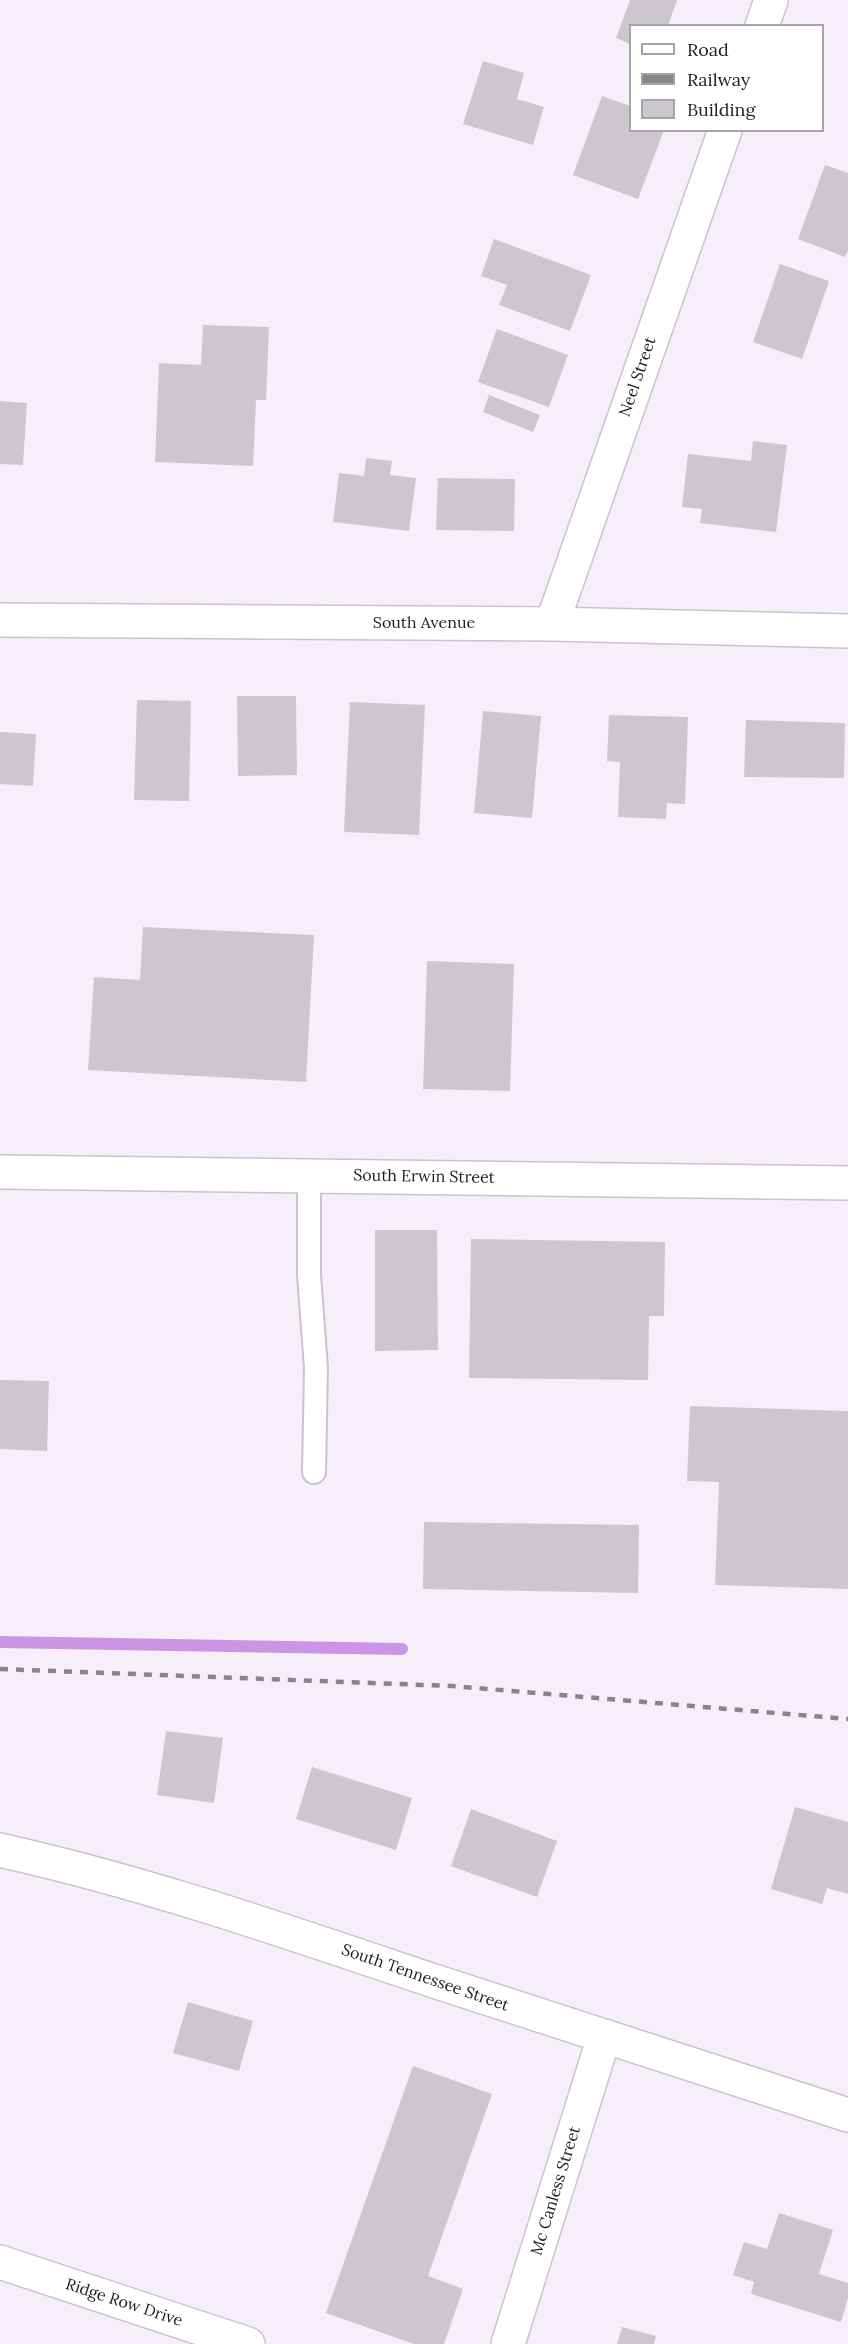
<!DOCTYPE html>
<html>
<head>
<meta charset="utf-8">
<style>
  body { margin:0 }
  #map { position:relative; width:848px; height:2344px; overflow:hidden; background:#f6eff9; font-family:Lora,serif }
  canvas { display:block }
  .legend { position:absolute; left:629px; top:24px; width:195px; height:108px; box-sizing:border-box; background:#fff; border:2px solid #a6a5a6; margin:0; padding:8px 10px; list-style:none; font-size:18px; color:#201d21 }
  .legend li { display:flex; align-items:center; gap:12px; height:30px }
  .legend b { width:30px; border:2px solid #a6a5a6 }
</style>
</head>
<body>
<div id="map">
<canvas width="848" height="2344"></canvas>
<ul class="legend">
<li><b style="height:8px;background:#fff"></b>Road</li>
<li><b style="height:8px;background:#89848b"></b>Railway</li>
<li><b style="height:16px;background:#ccc6cf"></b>Building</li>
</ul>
</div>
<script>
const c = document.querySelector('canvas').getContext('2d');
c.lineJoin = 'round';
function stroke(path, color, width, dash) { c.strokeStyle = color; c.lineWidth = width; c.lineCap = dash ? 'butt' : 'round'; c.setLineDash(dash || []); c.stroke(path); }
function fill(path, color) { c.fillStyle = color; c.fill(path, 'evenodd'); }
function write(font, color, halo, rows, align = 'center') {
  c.font = font + ' Lora,serif'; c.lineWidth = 4.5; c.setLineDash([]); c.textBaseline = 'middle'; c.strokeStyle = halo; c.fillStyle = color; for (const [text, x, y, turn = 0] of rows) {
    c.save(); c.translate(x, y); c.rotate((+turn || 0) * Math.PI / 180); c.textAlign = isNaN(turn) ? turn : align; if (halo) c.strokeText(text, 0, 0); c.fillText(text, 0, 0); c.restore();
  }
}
stroke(new Path2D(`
  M0 1642 402 1649`), '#cc95e3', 12);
fill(new Path2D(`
  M630 0H677L668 26H630V44L616 38Z
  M483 61 524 73 517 99 544 107 533 145 463 124Z
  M602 96 630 106V130H664L638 199 573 175Z
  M825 165 848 173V250L845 257 798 239Z
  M494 239 591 275 570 331 499 305 507 285 481 276Z
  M780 264 829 281 802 359 753 342Z
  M203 325 269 327 266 400H256L253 466 155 462 159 363 201 365Z
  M497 329 568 355 549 407 478 382Z
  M489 395 540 415 533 432 483 412Z
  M0 401 27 403 23 465 0 464Z
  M753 441 787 445 776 532 700 523 702 509 682 507 688 454 751 461Z
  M366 458 392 461 390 475 416 478 409 531 333 522 339 473 364 476Z
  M438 478 515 479 514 531 436 530Z
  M237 696H296L297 775 238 776Z
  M137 700 191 701 189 801 134 800Z
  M350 702 425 705 419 835 344 832Z
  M483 711 541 716 532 818 474 813Z
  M609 715 688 717 685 804 667 803 666 819 618 817 620 762 607 761Z
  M746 720 845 723 844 778 744 777Z
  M0 732 36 734 33 786 0 784Z
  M143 927 314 935 306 1082 88 1070 94 977 140 980Z
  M427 961 514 964 510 1091 423 1089Z
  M375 1230H437L438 1350 375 1351Z
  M471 1239 665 1242 664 1316H649L648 1380 469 1378Z
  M0 1380 49 1381 47 1451 0 1449Z
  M690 1406 848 1411V1589L715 1585 719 1482 687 1481Z
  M424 1522 639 1525 638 1593 423 1589Z
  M166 1731 223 1738 214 1803 157 1795Z
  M312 1767 412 1798 396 1850 296 1819Z
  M795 1807 848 1822V1894L827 1888 822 1904 771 1889Z
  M471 1809 557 1841 537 1897 451 1866Z
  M188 2002 253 2021 239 2071 173 2053Z
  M413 2066 492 2094 428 2276 463 2289 444 2344H414L326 2313Z
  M779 2213 833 2230 819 2274 848 2283V2298L841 2322 751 2294 754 2282 733 2275 744 2242 767 2249Z
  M622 2327 656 2336 654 2344H617Z`), '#ccc6cf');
const service = new Path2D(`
  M309 1176V1275L316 1368 314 1472`);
const minor = new Path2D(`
  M762 26 771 0
  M0 620 552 624 848 631
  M552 624 725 130
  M0 2262 248 2344
  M508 2344 604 2037`);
const tertiary = new Path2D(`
  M0 1172 848 1183`);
const secondary = new Path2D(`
  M0 1850C148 1883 291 1933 434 1981 572 2027 710 2071 848 2115`);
stroke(service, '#cac3cd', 26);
stroke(minor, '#cac3cd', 36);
stroke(tertiary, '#cac3cd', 36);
stroke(secondary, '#cac3cd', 36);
stroke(service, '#fff', 22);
stroke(minor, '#fff', 33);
stroke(tertiary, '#fff', 33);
stroke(secondary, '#fff', 33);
stroke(new Path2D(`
  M0 1669 452 1686 848 1719`), '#89848b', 4.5, [8, 8]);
write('16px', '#201d21', '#fff', [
  ["Neel Street",638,377,-71],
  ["South Avenue",424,623],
  ["South Erwin Street",424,1177,1],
  ["South Tennessee Street",425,1978,19],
  ["Mc Canless Street",556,2191,-73],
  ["Ridge Row Drive",124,2303,18]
]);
</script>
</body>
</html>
